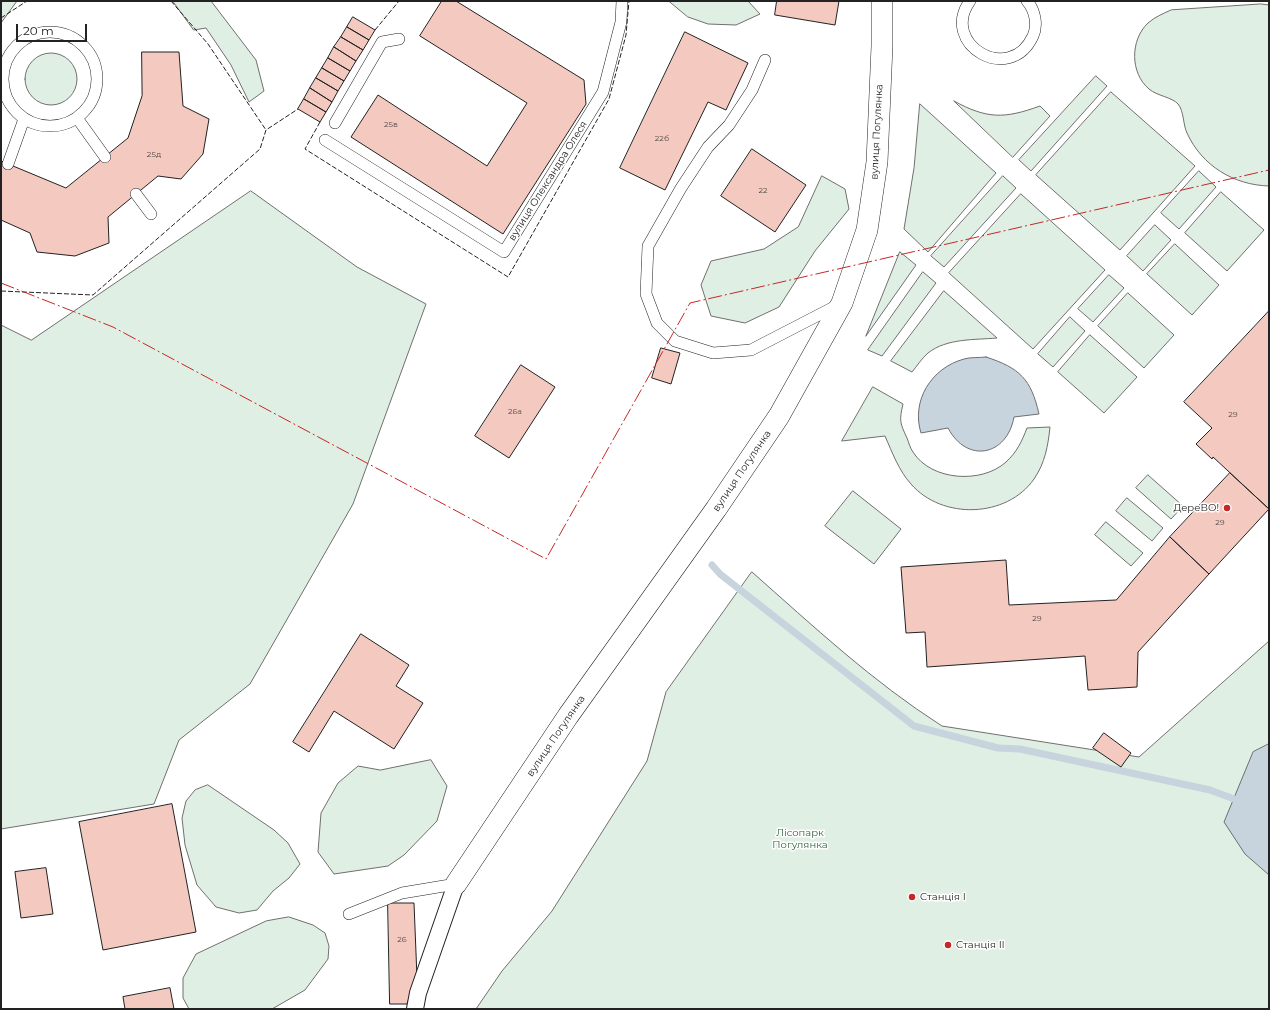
<!DOCTYPE html>
<html>
<head>
<meta charset="utf-8">
<style>
  body { margin:0 }
  #map { position:relative; width:1270px; height:1010px; overflow:hidden; background:#fff; font-family:Montserrat,sans-serif }
  canvas { display:block }
  .frame { position:absolute; inset:0; border:2px solid #222; pointer-events:none }
  .scale { position:absolute; left:16px; top:24px; width:71px; height:18px; box-sizing:border-box; border:2px solid #222; border-top:0; padding-left:5px; font-size:12px; line-height:14px; white-space:nowrap; color:#222; -webkit-text-stroke:3px #fff; paint-order:stroke }
</style>
</head>
<body>
<div id="map">
<canvas width="1270" height="1010"></canvas>
<div class="frame"></div>
<div class="scale">20 m</div>
</div>
<script>
const c = document.querySelector('canvas').getContext('2d');
c.lineJoin = 'round';
function fill(path, color) { c.fillStyle = color; c.fill(path, 'evenodd'); }
function stroke(path, color, width, dash) { c.strokeStyle = color; c.lineWidth = width; c.lineCap = dash ? 'butt' : 'round'; c.setLineDash(dash || []); c.stroke(path); }
function write(font, color, halo, rows, align = 'center') {
  c.font = font + ' Montserrat,sans-serif'; c.lineWidth = 3; c.setLineDash([]); c.textBaseline = 'middle'; c.strokeStyle = halo; c.fillStyle = color; for (const [text, x, y, turn = 0] of rows) {
    c.save(); c.translate(x, y); c.rotate((+turn || 0) * Math.PI / 180); c.textAlign = isNaN(turn) ? turn : align; if (halo) c.strokeText(text, 0, 0); c.fillText(text, 0, 0); c.restore();
  }
}
const green = new Path2D(`
  M1 1H17L1 23Z
  M173 1H211L256 60 264 91 249 102 231 65 206 28 194 30Z
  M669 1H748L760 14 736 25 708 24 688 17Z
  M1261 4 1269 5V186C1234 185 1202 166 1187 133 1183 125 1184 111 1178 104 1172 97 1157 96 1149 89 1130 73 1130 40 1148 23 1155 17 1162 14 1171 10Z
  M25 79a26 26 0 1 1 52 0a26 26 0 1 1-52 0Z
  M1096 76 1107 86 1031 171 1019 160Z
  M1111 92 1195 166 1120 250 1036 175Z
  M954 101C987 119 1004 119 1040 106L1050 116 1013 157Z
  M920 104 996 173 928 252 904 229 914 168Z
  M1199 171 1216 187 1179 229 1161 213Z
  M822 176 845 189 849 209 815 251 779 307 745 323 711 316 701 285 711 261 764 249 798 227Z
  M1003 176 1016 188 944 267 931 256Z
  M251 191 357 267 426 304 353 504 250 684 179 740 154 804 1 829V325L31 340Z
  M1221 192 1264 230 1227 271 1185 233Z
  M1021 194 1105 270 1033 349 949 273Z
  M1155 225 1171 240 1143 271 1127 256Z
  M1175 244 1219 285 1192 315 1147 274Z
  M900 252 916 265 866 336Z
  M923 272 936 283 882 356 868 350Z
  M1109 275 1124 288 1093 322 1078 309Z
  M944 291 997 338C975 340 947 338 928 353 922 358 917 366 912 372L891 361Z
  M1128 293 1174 335 1144 368 1098 326Z
  M1070 317 1085 331 1053 367 1038 354Z
  M1090 335 1137 377 1104 413 1058 372Z
  M873 387 903 404C899 421 900 423 907 438 909 443 910 448 913 452 931 481 982 484 1006 462 1017 452 1022 441 1027 428L1050 427C1048 446 1045 463 1034 479 1007 518 942 520 911 484 899 471 892 452 885 436L842 441Z
  M1148 475 1183 506 1171 519 1136 488Z
  M853 491 901 529 874 564 825 526Z
  M1127 498 1163 528 1152 541 1116 511Z
  M1106 522 1143 553 1131 566 1095 535Z
  M752 572C813 626 873 682 942 726L1139 757 1269 641V1009H476L502 971 552 911 647 761 666 692Z
  M431 760 447 786 437 821 404 855 388 866 334 874 318 852 321 813 338 783 358 766 380 770Z
  M208 785 274 830 288 843 300 864 289 878 273 891 257 910 239 913 216 907 197 885 185 845 182 818 186 801 195 790Z
  M289 917 313 925 325 933 329 946 328 959 305 990 272 1009H189L183 998V978L196 954 266 921Z`);
fill(green, '#e0efe3');
stroke(green, '#6f6f6f', 1);
const water = new Path2D(`
  M986 357C1020 368 1031 379 1039 414L1014 417C1007 456 967 464 948 428L921 433C911 401 931 368 964 359 970 357 979 358 986 357Z
  M1269 744V875L1245 854 1224 822 1253 752Z`);
fill(water, '#c7d3dd');
stroke(water, '#6f6f6f', 1);
stroke(new Path2D(`
  M712 565 720 574 914 726 998 748 1020 749 1210 790 1242 802`), '#c7d3dd', 7);
const building = new Path2D(`
  M442 1H456L584 80 586 104 503 234 351 137 378 95 487 166 527 103 420 36Z
  M777 1H839L835 25 775 15Z
  M353 17 375 30 369 40 347 27Z
  M347 27 369 40 363 50 341 37Z
  M685 32 748 63 726 110 708 102 665 190 620 168Z
  M341 37 363 50 356 61 334 47Z
  M334 47 356 61 350 71 328 58Z
  M142 52H179L183 106 209 119 203 154 181 179 158 176 108 217 109 243 75 256 37 252 30 233 1 220V161L66 188 128 138 142 96Z
  M328 58 350 71 344 81 322 68Z
  M322 68 344 81 338 91 316 78Z
  M316 78 338 91 332 102 310 88Z
  M310 88 332 102 326 112 304 99Z
  M304 99 326 112 320 122 298 109Z
  M752 149 806 185 775 232 721 196Z
  M1269 311V509L1213 457 1212 459 1196 444 1212 428 1184 402Z
  M661 348 680 353 671 384 652 378Z
  M521 365 555 387 509 458 475 436Z
  M1230 473 1269 509 1209 574 1170 537Z
  M1170 537 1209 574 1138 652 1137 687 1088 690 1085 656 927 667 925 632 906 633 901 567 1006 560 1009 605 1116 600Z
  M361 634 409 665 396 686 423 703 394 749 334 711 309 752 293 742Z
  M1104 733 1131 753 1121 767 1093 748Z
  M172 804 196 932 103 950 79 822Z
  M46 868 53 914 21 918 15 872Z
  M388 903H414L417 978 407 1004H390Z
  M170 988 174 1009H125L123 997Z`);
fill(building, '#f3c9c0');
stroke(building, '#222', 1);
const service = new Path2D(`
  M970 1C939 44 1010 86 1033 36 1038 25 1035 10 1027 1
  M3 79a47 47 0 1 1 94 0a47 47 0 1 1-94 0Z
  M765 60 752 90 729 125 708 147 681 188 648 246 646 294 657 323 675 341 713 353 751 350 838 305
  M77 118 105 157
  M335 123 382 42 399 39
  M325 140 504 252 603 92 621 22 622 1
  M8 164 24 119
  M136 194 151 214
  M349 914 402 893 456 884`);
const pedestrian = new Path2D(`
  M415 1009 418 993 456 884`);
const minor = new Path2D(`
  M456 884 568 716 716 509 779 416 842 303 867 230 877 162 882 46V1`);
stroke(service, '#222', 12);
stroke(pedestrian, '#222', 18);
stroke(minor, '#222', 22);
stroke(service, '#fff', 11);
stroke(pedestrian, '#fff', 16);
stroke(minor, '#fff', 21);
stroke(new Path2D(`
  M171 1 208 44 266 130
  M1 18 27 1
  M375 30 399 1
  M320 122 305 149 508 277 609 99 626 35 629 1
  M1 291 93 295 260 149 266 130 298 109`), '#222', 1, [5, 2]);
stroke(new Path2D(`
  M1 283 113 327 546 559 690 303 1269 170`), '#c62828', 1, [14, 3, 2, 3]);
for (const [x, y, r, color] of [
  [1227,508,4,"#c62828"],
  [912,897,4,"#c62828"],
  [948,945,4,"#c62828"]
]) { const dot = new Path2D(); dot.arc(x, y, r, 0, 2 * Math.PI); c.fillStyle = color; c.fill(dot); stroke(dot, '#fff', 1.5); }
write('8px', '#564c4a', null, [
  ["25в",391,125],
  ["22б",662,139],
  ["25д",154,155],
  ["22",763,191],
  ["26а",515,412],
  ["29",1233,415],
  ["29",1220,523],
  ["29",1037,619],
  ["26",402,940]
]);
write('10px', '#222', '#fff', [
  ["вулиця Погулянка",877,132,-87],
  ["вулиця Олександра Олеся",548,181,-58],
  ["вулиця Погулянка",742,471,-56],
  ["вулиця Погулянка",556,736,-56]
]);
write('10px', '#222', '#fff', [
  ["ДереВО!",1219,508,"right"],
  ["Cтанція I",920,897],
  ["Cтанція Il",956,945]
], 'left');
write('10px', '#2f5e38', '#fff', [
  ["Лісопарк",800,833],
  ["Погулянка",800,845]
]);
</script>
</body>
</html>
